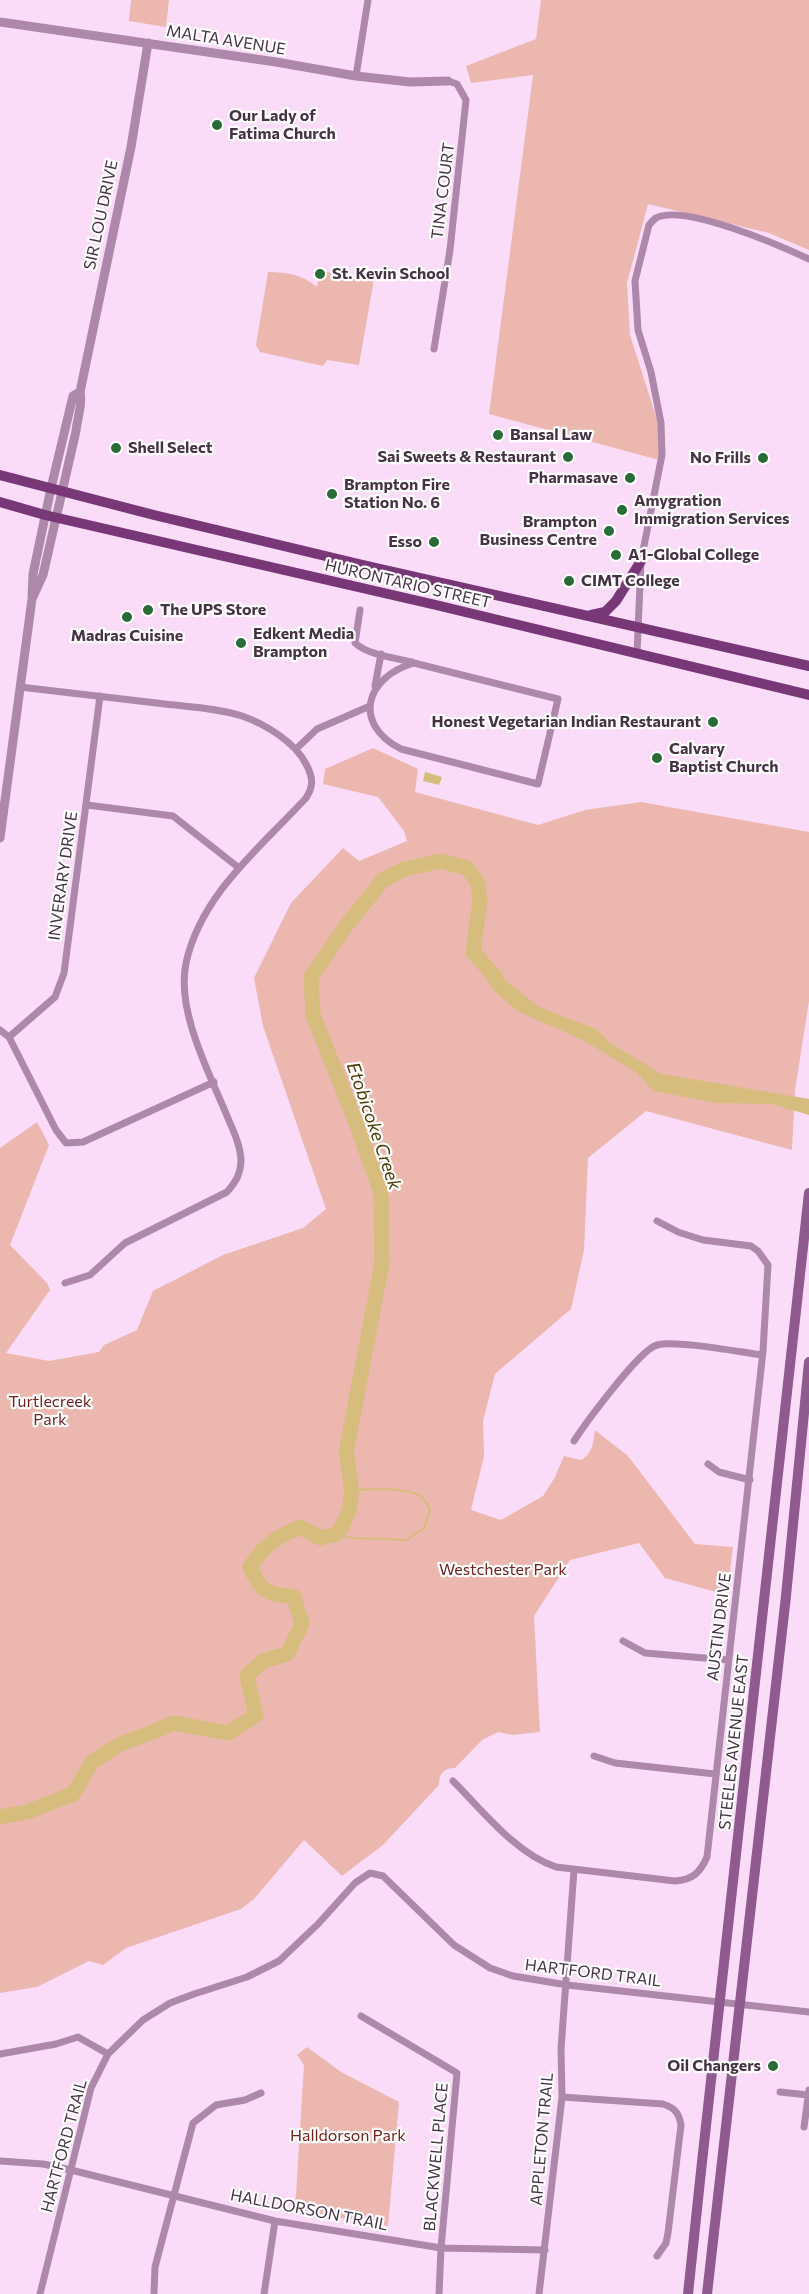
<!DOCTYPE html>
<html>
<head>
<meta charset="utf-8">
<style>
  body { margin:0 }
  canvas { display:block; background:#fadcf9 }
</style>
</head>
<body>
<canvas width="809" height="2294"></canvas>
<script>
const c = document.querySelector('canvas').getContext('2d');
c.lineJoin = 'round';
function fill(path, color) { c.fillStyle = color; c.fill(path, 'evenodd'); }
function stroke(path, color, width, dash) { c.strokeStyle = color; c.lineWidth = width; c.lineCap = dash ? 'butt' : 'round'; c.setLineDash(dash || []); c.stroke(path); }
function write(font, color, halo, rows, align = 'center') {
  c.font = font + ' Commissioner,sans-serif'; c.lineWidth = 4.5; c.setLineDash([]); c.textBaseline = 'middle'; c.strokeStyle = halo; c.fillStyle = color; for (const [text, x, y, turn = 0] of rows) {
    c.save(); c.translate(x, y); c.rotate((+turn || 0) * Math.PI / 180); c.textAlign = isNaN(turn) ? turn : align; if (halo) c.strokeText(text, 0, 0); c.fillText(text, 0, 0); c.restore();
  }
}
fill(new Path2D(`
  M131 0H169L166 27 129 21Z
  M541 0H809V250L769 233 648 204 627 283 630 335 660 429 659 460 489 414 533 75 471 83 466 66 536 39Z
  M320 271 374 279 359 365 327 360 323 366 260 352 256 345 268 272C288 272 302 275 317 287Z
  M373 748 418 769 415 792 538 825 585 810 641 802 809 832V1001L795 1090 792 1150 646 1111 588 1158 584 1250 571 1309 495 1374 483 1421 484 1456 471 1510 501 1520 543 1496 555 1477 564 1456 581 1460C593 1453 593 1443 595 1430L628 1456 695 1544 733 1547 727 1595 665 1578 639 1543 570 1560 534 1616 540 1732 513 1735 498 1732 482 1740 455 1768C443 1768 439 1774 439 1785L383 1845 342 1876 304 1840 254 1899 241 1909 126 1948 103 1965 89 1961 37 1987 0 1993V1148L37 1122 49 1145 10 1245 47 1283 50 1290 6 1353 49 1361 99 1352 104 1345 137 1330 153 1291 223 1255 303 1228 326 1209 263 1026 254 978 291 903 343 848 359 861 407 841 404 831 378 797 323 784 325 769Z
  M307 2047 341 2072 399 2102 388 2226 295 2210 304 2065 297 2055Z`), '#ecb7af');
fill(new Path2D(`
  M425 772 442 777 439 785 423 781Z
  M485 964 539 1007 596 1029 609 1042 661 1074 809 1099V1115L772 1104 717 1103 653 1091 637 1073 583 1040 519 1012 494 991 479 967Z`), '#d6bc7d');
stroke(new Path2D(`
  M337 1534 352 1538 407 1540 424 1528 430 1510C427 1504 425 1498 419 1495 404 1487 368 1489 351 1490`), '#d6bc7d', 2);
stroke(new Path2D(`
  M0 1817 27 1812 73 1794 92 1762 120 1744 156 1731 173 1723 228 1733 256 1715 247 1676 263 1661 287 1654 302 1624 294 1597C267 1593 262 1594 250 1567 264 1545 276 1537 300 1527L320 1538 337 1534C357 1506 352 1485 346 1453L382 1263 381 1193 355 1120 313 1015 311 977 346 926 383 880 404 869 441 861 467 868 478 883 480 901 473 952 496 978`), '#d6bc7d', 15);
stroke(new Path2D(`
  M356 76 368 0
  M434 349 450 250 466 100 457 84 448 81
  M360 610 355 643C368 655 395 658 412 662
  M637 653 641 561 662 455 661 423 651 372 638 330 635 281 649 225C650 224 654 219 656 218 683 203 781 246 809 259
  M414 663 558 699 538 784 401 749C352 724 365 677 414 663Z
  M375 686 381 654
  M20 687C68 693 117 698 165 704 190 707 218 708 242 716 265 724 295 742 306 764 313 777 314 786 306 798 261 847 201 894 186 963 176 1011 209 1072 227 1116 233 1130 240 1144 241 1159 241 1173 236 1182 227 1192L125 1243 90 1275 65 1283
  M296 749 317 729 370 706
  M87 805 173 816 239 868
  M0 1030 9 1037 56 1130 66 1143 83 1142 214 1082
  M9 1037 55 997 64 973 100 696
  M574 1441C585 1424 640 1349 657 1345 677 1340 739 1352 762 1355
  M708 1464 719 1472 750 1480
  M623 1641 645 1653 728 1660
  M594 1756 615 1763 715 1774
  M453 1781C482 1810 516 1854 556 1867L675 1881C692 1880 700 1873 707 1857L763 1351 768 1265 758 1251 751 1246 703 1240 678 1232 657 1221
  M361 2016 457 2073 441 2248 439 2294
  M0 2054 56 2044 78 2037 108 2054
  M780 2092 808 2095
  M562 2097 663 2104C675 2108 679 2113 681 2125L668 2233 666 2243 657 2256
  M804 2127 809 2090
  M0 2161 43 2164 71 2170 275 2221 441 2248 545 2250
  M154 2293 155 2267 193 2123 216 2105 245 2100 261 2093
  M40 2294 91 2088 108 2054 143 2020 170 2003 194 1994 247 1977 279 1961 318 1924 355 1883 370 1873 383 1876 454 1945 490 1968 513 1976 567 1985 809 2012
  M264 2294 275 2221
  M539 2294 562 2097 561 2049 574 1870`), '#ad88ab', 7);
stroke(new Path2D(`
  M0 22 276 62 356 76 410 82 448 81
  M32 599 43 575 76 431C77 418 83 405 80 392L131 147 148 43
  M0 838 32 599 33 574 51 488 73 396 80 392`), '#ad88ab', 9);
stroke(new Path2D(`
  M688 2294C726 1927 772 1561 809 1193
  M707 2294 786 1596 809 1362`), '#8f5a8e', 10);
stroke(new Path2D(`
  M0 475 154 515 363 565 809 666
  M0 502 45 515 436 605 809 695
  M591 615 605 612 616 601 641 561`), '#783878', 10);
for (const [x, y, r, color] of [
  [217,125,6,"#2a6c37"],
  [320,274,6,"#2a6c37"],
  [498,435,6,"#2a6c37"],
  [116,448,6,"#2a6c37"],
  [568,457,6,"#2a6c37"],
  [763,458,6,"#2a6c37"],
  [630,478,6,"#2a6c37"],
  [332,494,6,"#2a6c37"],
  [622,510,6,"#2a6c37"],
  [609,531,6,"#2a6c37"],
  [434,542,6,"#2a6c37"],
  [616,555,6,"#2a6c37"],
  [569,581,6,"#2a6c37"],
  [148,610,6,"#2a6c37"],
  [127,617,6,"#2a6c37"],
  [241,643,6,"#2a6c37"],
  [713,722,6,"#2a6c37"],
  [657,758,6,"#2a6c37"],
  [773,2066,6,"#2a6c37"]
]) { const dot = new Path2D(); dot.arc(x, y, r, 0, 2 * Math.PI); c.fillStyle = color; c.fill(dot); stroke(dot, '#fff', 2); }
write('16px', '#463245', '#fff', [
  ["MALTA AVENUE",226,40,9],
  ["TINA COURT",443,191,-83],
  ["SIR LOU DRIVE",101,215,-78],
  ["HURONTARIO STREET",408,584,13],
  ["INVERARY DRIVE",63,876,-82],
  ["AUSTIN DRIVE",719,1627,-83],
  ["STEELES AVENUE EAST",734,1742,-84],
  ["HARTFORD TRAIL",593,1973,7],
  ["APPLETON TRAIL",542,2139,-85],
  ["HARTFORD TRAIL",64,2146,-75],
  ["BLACKWELL PLACE",436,2157,-85],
  ["HALLDORSON TRAIL",309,2210,11]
]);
write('bold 16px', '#463245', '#fff', [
  ["Our Lady of",229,116],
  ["Fatima Church",229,134],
  ["St. Kevin School",332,274],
  ["Bansal Law",510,435],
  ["Shell Select",128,448],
  ["Sai Sweets & Restaurant",556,457,"right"],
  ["No Frills",751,458,"right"],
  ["Pharmasave",618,478,"right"],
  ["Brampton Fire",344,485],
  ["Station No. 6",344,503],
  ["Amygration",634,501],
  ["Immigration Services",634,519],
  ["Brampton",597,522,"right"],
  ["Business Centre",597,540,"right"],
  ["Esso",422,542,"right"],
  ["A1-Global College",628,555],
  ["CIMT College",581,581],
  ["The UPS Store",160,610],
  ["Edkent Media",253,634],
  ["Brampton",253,652],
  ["Madras Cuisine",127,636,"center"],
  ["Honest Vegetarian Indian Restaurant",701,722,"right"],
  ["Calvary",669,749],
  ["Baptist Church",669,767],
  ["Oil Changers",761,2066,"right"]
], 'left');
write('16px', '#73211c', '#fff', [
  ["Turtlecreek",50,1402],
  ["Park",50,1420],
  ["Westchester Park",503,1570],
  ["Halldorson Park",348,2136]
]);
write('italic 18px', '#4c3a05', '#fff', [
  ["Etobicoke Creek",374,1126,71]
]);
</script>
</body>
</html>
